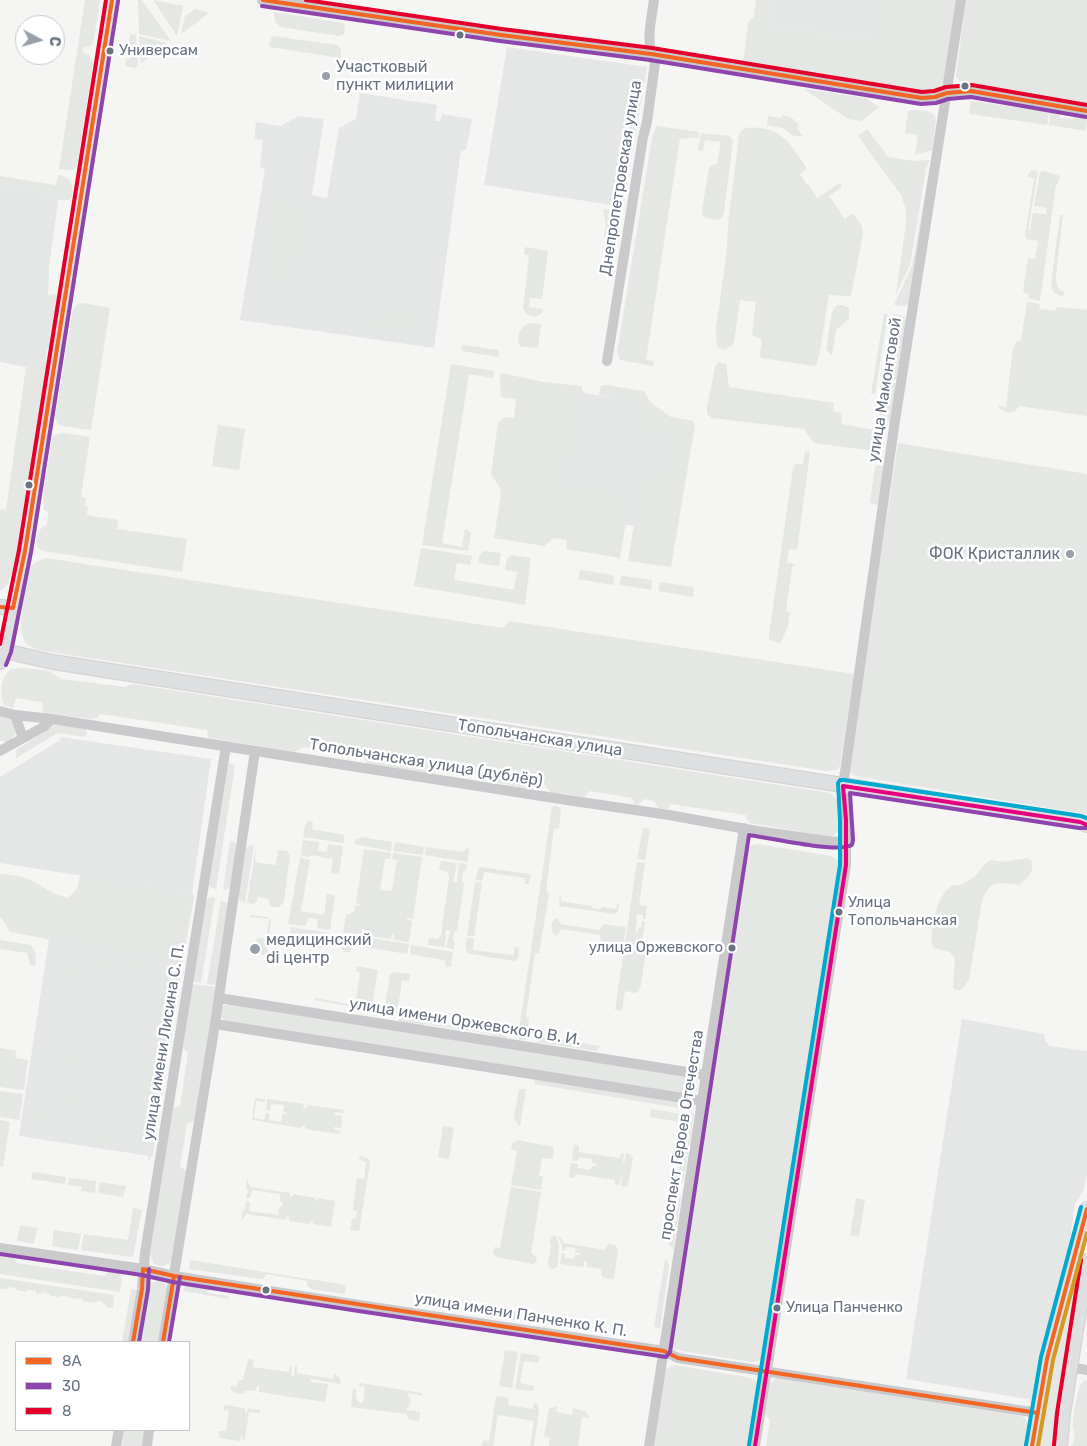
<!DOCTYPE html>
<html>
<head>
<meta charset="utf-8">
<style>
  body { margin:0 }
  #map { position:relative; width:1087px; height:1446px; overflow:hidden; background:#f5f5f4; font-family:Rubik,sans-serif }
  canvas { display:block }
  .legend { position:absolute; left:15px; top:1341px; width:175px; height:90px; box-sizing:border-box; background:#fff; border:1px solid #c3c7cd; margin:0; padding:6px 9px; list-style:none; font-size:15px; color:#687281 }
  .legend li { display:flex; align-items:center; gap:10px; height:25px }
  .legend b { width:25px; border:1px solid #c3c7cd }
  .north { position:absolute; left:15px; top:15px; width:50px; height:50px; box-sizing:border-box; background:#fff; border:1px solid #c3c7cd; border-radius:50%; rotate:96deg; font-size:14px; font-weight:700; line-height:20px; text-align:center; color:#687281 }
  .north::after { content:''; display:block; margin:auto; width:18px; height:22px; background:#99a0a9; clip-path:polygon(50% 0,100% 100%,50% 72%,0 100%) }
</style>
</head>
<body>
<div id="map">
<canvas width="1087" height="1446"></canvas>
<ul class="legend">
<li><b style="height:6px;background:#f26522"></b>8А</li>
<li><b style="height:6px;background:#8e44ad"></b>30</li>
<li><b style="height:6px;background:#e4002b"></b>8</li>
</ul>
<div class="north">С</div>
</div>
<script>
const c = document.querySelector('canvas').getContext('2d');
c.lineJoin = 'round';
function fill(path, color) { c.fillStyle = color; c.fill(path, 'evenodd'); }
function stroke(path, color, width, dash) { c.strokeStyle = color; c.lineWidth = width; c.lineCap = dash ? 'butt' : 'round'; c.setLineDash(dash || []); c.stroke(path); }
function write(font, color, halo, rows, align = 'center') {
  c.font = font + ' Rubik,sans-serif'; c.lineWidth = 5; c.setLineDash([]); c.textBaseline = 'middle'; c.strokeStyle = halo; c.fillStyle = color; for (const [text, x, y, turn = 0] of rows) {
    c.save(); c.translate(x, y); c.rotate((+turn || 0) * Math.PI / 180); c.textAlign = isNaN(turn) ? turn : align; if (halo) c.strokeText(text, 0, 0); c.fillText(text, 0, 0); c.restore();
  }
}
fill(new Path2D(`
  M774 0H877L872 37 770 28Z
  M507 47 647 67 623 207 484 185Z
  M360 93 437 105 435 121H440L442 114 472 119 466 150H461L434 348 240 320 265 169 260 168 263 140 254 139 256 122 281 126 298 116 324 119 312 195 327 198 339 128 356 119Z
  M0 185 59 195 49 267 46 371 0 362Z
  M552 388 640 402 682 429 667 531 536 511Z
  M61 737 211 759 192 893 0 863V777L60 740Z
  M49 939 180 960 149 1156 19 1136Z
  M962 1019 1044 1034 1045 1041 1050 1046 1087 1051V1174L1084 1189 1075 1204 1069 1246 1034 1400 906 1379Z`), '#e5e7e6');
fill(new Path2D(`
  M85 0H100L94 40 91 46 83 48V53L90 55 93 63 77 167C71 172 66 170 59 169Z
  M138 0H142L171 41 139 34Z
  M153 0 183 6 177 36Z
  M756 0H774L770 28 871 37 877 0H958L943 83 938 90 924 92 743 64 748 23 754 16Z
  M966 0H1087V104L966 82 960 81 956 77Z
  M195 9 207 12 208 14 181 34 185 16Z
  M274 12 343 23 345 26 344 34 339 36 281 27 275 22Z
  M130 34 136 35 138 66 135 68 125 66 126 59H130L131 49H128Z
  M139 36 167 43 141 63Z
  M273 36 337 45 341 49V58L269 47 271 38Z
  M804 89 866 98 879 107 861 121 848 119Z
  M971 101 1049 112 1047 125 969 114Z
  M916 110C925 111 935 110 936 121L932 150 915 155 918 135 905 133 908 111Z
  M1050 112 1057 113 1061 118 1072 119 1077 115 1087 118 1086 131 1049 125Z
  M782 115 792 118 799 125 797 128 803 136H794L783 128 767 125 768 116 781 118Z
  M656 126 699 132 698 139 689 137 688 139 680 138 646 360 654 361 653 366 620 360 617 353 652 138Z
  M746 128C752 127 759 128 766 129 787 134 796 152 807 169L800 174 806 184H808L817 198 840 183 842 187 829 196 845 219 853 213 861 224 863 234 852 291 851 295 848 296 829 295 819 356 816 365 814 366 761 358 760 353 762 340 752 335 756 302 740 300 734 341 732 346 724 350 717 347 716 328 726 258 729 216 739 136 741 131Z
  M867 129 888 157 914 161 930 160 926 168 910 265 896 294 906 224V210L901 195 858 136Z
  M701 133 729 136 733 141 724 211 723 216 718 220 706 218 703 216 702 210 709 168 711 165 717 164 721 142 705 140 703 151 698 150Z
  M931 167 909 304 905 306 894 305 912 266 928 178Z
  M1032 170 1038 171 1028 230H1030L1033 213 1046 214 1047 208 1034 206 1040 172 1044 171 1060 176 1058 184H1056L1040 301 1028 298 1029 294 1023 292 1028 258 1035 259 1038 241 1027 239 1025 236 1034 179 1028 177V174Z
  M58 175C71 178 74 184 72 197L69 200H58L59 195 0 185V176L56 185Z
  M271 197 310 204 297 286 258 280Z
  M606 209 616 211 612 237H610L608 244 604 237 606 224 603 210Z
  M1060 215H1063L1056 274C1056 283 1056 288 1064 292L1063 297 1054 293 1051 285Z
  M525 247 548 251 542 299 530 298 529 307 543 309 542 313 536 317 527 315 523 308 529 256 524 254Z
  M54 294 58 296 50 347 48 349 43 350C40 348 36 345 34 341 31 334 35 307 40 302 43 297 48 295 54 294Z
  M1027 302 1040 304 1039 309 1056 311V308L1060 307 1087 310V416L1019 406C1015 415 1003 414 998 406L1006 407 1013 349 1017 341 1021 340Z
  M83 303 110 308 91 430 62 426 58 424 55 418 73 309 78 304Z
  M378 303 424 311 426 316 423 335 420 337 371 329 368 324 373 305Z
  M837 305H843L849 308V319L836 330 832 356 826 349 832 312Z
  M884 313 888 314 875 394H871Z
  M893 314 903 316 906 321 896 380 881 382Z
  M532 323 541 324 538 347 535 348 520 346C517 341 518 330 524 326 526 325 529 324 532 323Z
  M462 345 499 350V357L461 351Z
  M718 362 726 364 729 387 834 403 833 411 842 413 841 424 874 430 873 451 814 443 804 429 712 418 707 414V408L715 367Z
  M451 364 494 371 493 378 469 374 442 543 462 547 465 529 471 533 468 551 422 545Z
  M26 367 46 371 14 569 7 585 0 591V509L6 510Z
  M501 373 544 382 581 386 584 393 571 483 631 492 620 558 566 549 567 540 554 538 544 546 494 538 501 493 500 488 491 474 498 423C503 416 506 417 514 418L516 399 501 397 500 380Z
  M896 383 890 422 879 418 883 396 880 395 881 385Z
  M606 385 644 391 650 402 671 417 690 420 693 421 695 425 671 567 628 561 643 469 646 467 665 468 670 437 602 425 603 416 637 422 640 403 599 395 601 386Z
  M218 425 245 429 239 470 212 466Z
  M62 433 90 437 81 497 86 498 85 506 88 507 87 515 118 520 117 529 187 539 182 572 43 551 37 547C36 537 37 529 47 525L48 516 47 511 44 510 43 496 52 438 54 435Z
  M898 443 1087 474V813L1085 814 855 776 852 774 849 769Z
  M805 451 810 452 797 550 789 549 787 563 796 564 792 567 786 611 790 612 788 626 780 644 769 639V635L793 468 796 464H803Z
  M877 465 885 467 879 505 872 504 870 501 875 468Z
  M421 548 472 556 470 565 457 563 454 580 514 590 517 572 505 570 507 559 511 555 531 558 525 605 414 586Z
  M484 551 501 553 499 566 478 563 480 554Z
  M46 558 503 628 509 621 854 674 840 766 836 770 827 771 44 651C36 649 28 647 24 640 22 636 21 630 21 625 21 615 26 575 30 568 34 562 40 560 46 558Z
  M582 570 612 575 614 576 613 585 578 579 580 571Z
  M623 576 651 580 652 582 651 590 620 585 621 577Z
  M662 582 692 587 694 588 693 597 658 591 660 583Z
  M25 668 49 671 61 679 125 687 133 684 830 793 838 800C840 811 844 833 831 837L750 823 747 819 746 815 670 804 668 809 658 808 654 801 645 799 638 805 634 804 632 798 589 791 586 796 583 797 550 792 545 785 535 784 528 788 491 782 487 779 486 775 441 769 431 774 368 765 363 757 303 747 294 752 210 738 208 736 207 730 101 714 96 718 92 719 45 713 43 711 42 702 16 698 13 708 4 705C0 694 0 674 12 669 16 668 21 668 25 668Z
  M0 716C4 717 9 717 12 719 21 725 15 739 7 742L0 741Z
  M55 725 85 729 87 733 86 736 85 737 58 733 16 758V751L19 748Z
  M228 763 235 765 216 889 210 887 209 882Z
  M25 791 34 803 27 851 16 849Z
  M554 806H557L561 809 559 828 554 829 546 890 549 894 539 953 535 954 526 1016 529 1020 526 1038 522 1041 518 1038V1037L552 807Z
  M309 821 313 822 312 829 344 835V843L303 837 305 825Z
  M643 828 650 829 645 860 637 859Z
  M361 837 392 842 391 851 354 844 355 840Z
  M303 840 319 842 318 851 327 852 328 844 343 846 339 874 331 873 333 859 311 855 308 857 301 855Z
  M230 841 235 843 237 847 231 885 227 890H223Z
  M395 842 424 847 423 855 393 851Z
  M757 844 831 856 838 860 840 867 763 1356 758 1361 752 1362 676 1350 670 1347 668 1340 745 852 750 846Z
  M254 845 245 903 239 900 238 896 245 849 249 846Z
  M256 846 255 862 276 865 278 850 287 851 290 856 284 900 283 903 279 907H271L269 903V899L258 897 257 901 253 904 247 903Z
  M426 847 463 852 467 847 468 848 469 850 468 862 425 855Z
  M364 849 391 853 390 859H385L380 890 392 891 397 860 392 859 393 853 422 857 413 919 407 918V920L412 921 409 942 394 940V935L392 934 391 939 364 935 365 929H362L361 935 343 932 346 915 354 912 355 906H359L360 904 356 903Z
  M300 858 310 860 301 911 324 915 327 894 335 895 330 930 317 928 318 919 308 918 306 926 288 924Z
  M1027 858 1032 861C1034 873 1028 878 1019 885 999 883 992 878 982 900L969 980 961 990H956L953 988 955 958 950 952 933 948C928 934 937 893 952 886 954 885 957 885 960 885 964 884 970 880 974 877 980 872 982 865 990 860L1002 862Z
  M441 861 457 863 453 882 457 883 459 863 467 864 466 870 463 872 462 881 464 884 457 931 454 932 453 940 455 942 454 949 446 948 450 931 446 930 445 947 428 945 429 938 438 939 441 935 449 877 447 872 439 869Z
  M637 862 645 863 639 905 647 906 645 919H643V915L637 914 636 933H638L639 927H641L642 921 645 922 641 947 646 952 641 985 638 991 635 993 625 991 622 1011 615 1010Z
  M479 867 531 874 529 884H525V878L484 872 482 881 476 880 478 869Z
  M4 874C12 875 21 876 28 879 42 885 52 895 68 898L77 889 80 875 192 893 194 897 182 964 10 932 5 923 0 917V875Z
  M475 882 482 883 474 936H467Z
  M560 896H561V901L592 906V908L601 909 602 907 616 909 617 904H619L618 912 615 914 559 906Z
  M210 897 215 898 201 983 192 981 206 900Z
  M221 900 229 904 217 985 207 984Z
  M250 915 267 917 271 920 267 955 255 954 257 938 266 939 269 919 250 917Z
  M558 918 560 924 599 930 604 924 616 926V927H618L619 926 626 927 623 946 601 942 600 935 561 929 557 936C549 932 550 920 558 918Z
  M291 927 329 933C328 941 328 948 318 948L319 939 298 936 296 945 292 944 289 940Z
  M343 934 409 944 407 954 353 945 350 952C338 954 342 943 343 934Z
  M467 938H474L473 950 513 955 515 947H518L519 949 518 959 514 961 470 954C464 950 466 944 467 938Z
  M0 940 31 945 36 954 35 966 30 965 27 953 0 949Z
  M411 945 453 952 451 966 450 967H446L444 960 410 954Z
  M98 954 120 957 118 971 96 967Z
  M125 958 147 961 145 975 123 971Z
  M58 961 82 964 79 978 56 974Z
  M357 966 378 970 371 1010 314 1000 315 998 355 1005 360 973 356 972Z
  M180 970 181 972 169 1052 165 1054 154 1051 152 1048 160 995 168 996 171 983H174L175 976 172 975 173 973Z
  M393 972 410 974 409 981 402 980 397 1014 384 1012 390 975Z
  M83 974 96 976 93 999 80 998Z
  M55 982 78 986 76 999 53 995Z
  M192 984 217 987 196 1120 187 1124 180 1166 188 1173 173 1260C167 1267 161 1267 154 1264L150 1255 173 1109 180 1106 188 1053 183 1048Z
  M53 1000 66 1002 63 1024 49 1022Z
  M70 1003 88 1006 85 1023 67 1020Z
  M227 1004 690 1077 697 1083 698 1089 692 1095 225 1021 220 1015 222 1007Z
  M399 1017 510 1034 505 1039 494 1037 491 1034 425 1024 419 1026 398 1023Z
  M66 1028 84 1031 82 1045 64 1043Z
  M47 1029 62 1031 58 1056 43 1054Z
  M535 1036 600 1046 596 1051 588 1050 537 1042 535 1039Z
  M0 1048 16 1051 15 1058 28 1060 24 1090 0 1087Z
  M62 1049 81 1051 79 1066 60 1063Z
  M42 1059 57 1062 53 1086 39 1083Z
  M156 1062H164L167 1065 153 1155 148 1161 153 1131 139 1129 149 1064Z
  M58 1069 79 1071 76 1089 56 1086Z
  M535 1079 686 1103 685 1109 534 1084Z
  M38 1085 63 1089 60 1103 35 1099Z
  M519 1089H526L520 1126 517 1124 514 1117Z
  M0 1091 23 1094 19 1120 0 1117Z
  M64 1094 79 1096 76 1120 61 1118Z
  M255 1098 265 1099V1102L256 1101 254 1118 264 1120 266 1113H269V1120L281 1122 283 1114H287V1113L283 1112 284 1105 271 1104 270 1111 266 1110 267 1099 304 1104 303 1108H307L308 1105 344 1110 343 1113 335 1112V1115L342 1116 341 1128 334 1127 333 1129 340 1131V1134L305 1129V1126H302L301 1128 252 1120Z
  M35 1106 58 1110 56 1124 32 1120Z
  M651 1109 681 1114 680 1122 650 1117Z
  M687 1113 694 1114 684 1179 682 1183 676 1184Z
  M0 1120 10 1122 3 1167 0 1166Z
  M443 1126 454 1128 449 1159 438 1157Z
  M74 1127 127 1134 125 1148 72 1141Z
  M518 1140 553 1147 554 1150 553 1159 542 1158 539 1176H543L541 1190 511 1185 517 1151 511 1149 512 1144Z
  M574 1144 579 1146V1152L619 1158 620 1155 624 1153 623 1163H624L626 1153 630 1154 633 1158 628 1185 625 1187 621 1186 622 1175H621L619 1186 615 1184V1180L576 1174 574 1178H569L571 1163 578 1164V1168L590 1170 592 1166H597V1164L592 1163V1159L579 1157 578 1161 572 1160Z
  M360 1156 368 1158 370 1163 359 1231 350 1230 352 1219H356L357 1211 353 1210 357 1178 364 1179 366 1162 359 1160Z
  M33 1172 66 1177 65 1184 31 1179Z
  M69 1178 96 1181 95 1193 81 1191 82 1187 68 1185Z
  M247 1178 250 1187 290 1193V1196H293V1194L316 1198 315 1200 317 1201 318 1198 335 1201 331 1227 313 1224V1222L310 1221V1224L289 1221V1217L286 1216V1220L246 1214 241 1221 243 1210H245L246 1201 250 1202 249 1211 278 1215 279 1207H282L283 1202H280V1194L252 1190 250 1198H246L248 1190 246 1189Z
  M100 1182 126 1186 123 1197 98 1193Z
  M511 1187 541 1192 531 1253C536 1255 540 1260 533 1264L496 1257 493 1253 494 1247 500 1248Z
  M676 1198H681L673 1250 668 1243Z
  M856 1198 865 1200 859 1237 850 1235Z
  M133 1208 142 1210 133 1257 81 1250 84 1234 128 1240Z
  M20 1225 37 1228 34 1244 17 1241Z
  M54 1230 81 1234 78 1250 52 1246Z
  M556 1235 559 1246 557 1267 553 1269 549 1268 548 1265 551 1244 549 1243 551 1237Z
  M558 1236 560 1237 564 1243 605 1250 607 1245 609 1244 615 1245 618 1250 614 1278 611 1279 604 1278 601 1275 602 1269 587 1267V1262L584 1261V1267L560 1264 562 1253H565L564 1258 574 1259 575 1255H579L580 1253 575 1252V1248L566 1247 565 1251 562 1250V1246Z
  M5 1254C12 1255 15 1255 16 1263L105 1276 108 1271 119 1272 122 1279 120 1292 0 1274V1256Z
  M190 1260 346 1285 345 1294 311 1289 307 1285V1281L266 1274 263 1279H261L189 1269Z
  M665 1260H667L669 1266 660 1328 654 1327Z
  M1077 1275 1080 1277 1054 1446H1038L1047 1390Z
  M0 1278 114 1295 113 1308 106 1307 107 1305 103 1304V1302L96 1301 95 1303 83 1301V1299L69 1298V1297L61 1295 60 1297 50 1296V1294L41 1292V1294H36V1291L27 1290 26 1292 16 1290V1288L7 1287V1289H0Z
  M155 1281C162 1281 165 1282 168 1289L159 1342H138L147 1287 150 1283Z
  M186 1282C195 1284 206 1282 208 1293L229 1296 228 1299 184 1291Z
  M131 1289 138 1290 130 1342H122Z
  M483 1305 510 1310 508 1320 486 1317 483 1312Z
  M513 1310 562 1317 561 1321 558 1320 553 1325 511 1320Z
  M505 1350 518 1352 512 1388 499 1386Z
  M521 1353 540 1356 538 1363 524 1361 520 1383 534 1386 533 1391 515 1389Z
  M248 1359 254 1360 253 1367 289 1372 291 1365 292 1366 291 1376H294L295 1366H297V1373L333 1379 334 1374C338 1375 340 1379 341 1384L311 1379V1382L328 1384 325 1402 259 1392V1386H257L255 1391 245 1390 244 1394 235 1393 231 1390V1386L237 1387 238 1380H243Z
  M675 1365 751 1378 757 1382 759 1387 750 1446H652L664 1374 667 1368Z
  M777 1378 1022 1416C1033 1426 1029 1432 1027 1446H766L770 1420 764 1413C766 1402 765 1383 777 1378Z
  M1085 1380H1087V1446H1071C1077 1440 1074 1434 1073 1427 1072 1422 1077 1392 1080 1387 1081 1383 1082 1383 1085 1380Z
  M360 1383 422 1393V1396L407 1393 411 1401 409 1406 405 1410 420 1412 419 1421 408 1419 407 1414 351 1407 353 1388 356 1389C356 1395 355 1399 360 1403H363L365 1387 359 1386Z
  M496 1396 505 1397 509 1399 508 1405 533 1409 534 1403 538 1404 539 1410 534 1446H530L534 1421 498 1415 493 1446H482L483 1440 489 1441Z
  M225 1405 245 1408V1412H247L248 1408 260 1410V1413L249 1412 245 1438 242 1442 243 1436H241L240 1441 220 1438 219 1437V1431H226L229 1411 223 1410Z
  M557 1406 556 1412 572 1415 573 1408 586 1412 589 1416V1418L582 1417 578 1446H549L550 1438 544 1436 549 1409Z
  M124 1430H145L143 1446H122Z`), '#e4e7e3');
const secondary = new Path2D(`
  M0 607 13 608
  M0 650 53 662 1080 822 1087 825
  M0 662 5 651 25 551 112 0
  M1032 1446 1047 1359 1057 1319 1087 1209
  M1060 1446 1063 1414 1087 1261`);
stroke(secondary, '#d1d2d2', 16);
stroke(new Path2D(`
  M607 361 643 137 647 122 655 63C645 42 651 22 654 0
  M0 711 15 715 52 719 567 800 669 815 757 831 835 842 847 840
  M15 715 23 738
  M0 751 45 726 52 719
  M219 998 706 1075
  M215 1024 702 1101
  M0 1248 143 1269 174 1276 353 1304 664 1351 678 1358 1038 1413
  M133 1342 142 1289 145 1253 226 746
  M163 1342 215 1024 255 751
  M1070 1367 1087 1370
  M116 1446 119 1430
  M147 1446 149 1430
  M649 1446 744 828
  M755 1446 846 865V820L843 786 846 765 894 427 961 0`), '#cacacc', 10);
stroke(new Path2D(`
  M263 0 501 35 651 54 922 98 935 97 947 93 971 91 1087 111`), '#cacacc', 12);
stroke(secondary, '#dedfe0', 14);
stroke(new Path2D(`
  M263 0 501 35 651 54 922 98 935 97 947 93 971 91 1087 111
  M0 607 13 608 25 551 112 0
  M133 1342 142 1289 143 1269 174 1276 664 1351 678 1358 1038 1413
  M163 1342 174 1276
  M1032 1446 1047 1359 1087 1209`), '#f26522', 4);
stroke(new Path2D(`
  M262 6 500 41 650 60 921 104 936 103 948 99 971 97 1086 117
  M6 665 11 652 31 552 118 1
  M0 1254 142 1275 173 1282 352 1310 666 1357 670 1352 749 835C769 838 833 852 849 846 853 845 852 844 853 840L850 793 1079 828H1087
  M139 1342 148 1290 149 1269
  M169 1342 180 1277`), '#8e44ad', 4);
stroke(new Path2D(`
  M306 0 502 29 652 48 922 92 934 91 946 87 972 85 1087 105
  M0 644 19 550 106 0
  M1054 1445 1057 1413 1081 1260`), '#e4002b', 4);
stroke(new Path2D(`
  M749 1445 840 865V820L838 783 840 780H844L1081 816 1087 818
  M1026 1445 1041 1357 1081 1207`), '#00a9ce', 4);
stroke(new Path2D(`
  M755 1446 846 865V820L843 786 1080 822 1087 825`), '#e5007d', 4);
stroke(new Path2D(`
  M1038 1446 1053 1360 1087 1233`), '#d39920', 4);
for (const [x, y, r, color] of [
  [460,35,4.5,"#687281"],
  [110,51,4.5,"#687281"],
  [326,76,5,"#99a0a9"],
  [965,86,4.5,"#687281"],
  [29,485,4.5,"#687281"],
  [1070,554,5,"#99a0a9"],
  [839,912,4.5,"#687281"],
  [732,948,4.5,"#687281"],
  [255,949,6,"#99a0a9"],
  [266,1290,4.5,"#687281"],
  [777,1308,4.5,"#687281"]
]) { const dot = new Path2D(); dot.arc(x, y, r, 0, 2 * Math.PI); c.fillStyle = color; c.fill(dot); stroke(dot, '#fff', 2); }
write('15px', '#687281', '#fff', [
  ["Универсам",119,51],
  ["Улица",848,903],
  ["Топольчанская",848,921],
  ["улица Оржевского",723,948,"right"],
  ["Улица Панченко",786,1308]
], 'left');
write('16px', '#687281', '#fff', [
  ["Участковый",336,67],
  ["пункт милиции",336,85],
  ["ФОК Кристаллик",1060,554,"right"],
  ["медицинский",266,940],
  ["di центр",266,958]
], 'left');
write('16px', '#687281', '#fff', [
  ["Днепропетровская улица",621,178,-81],
  ["улица Мамонтовой",885,390,-81],
  ["Топольчанская улица",540,738,9],
  ["Топольчанская улица (дублёр)",426,763,9],
  ["улица имени Оржевского В. И.",465,1022,9],
  ["улица имени Лисина С. П.",164,1042,-81],
  ["проспект Героев Отечества",682,1135,-81],
  ["улица имени Панченко К. П.",521,1315,9]
]);
</script>
</body>
</html>
